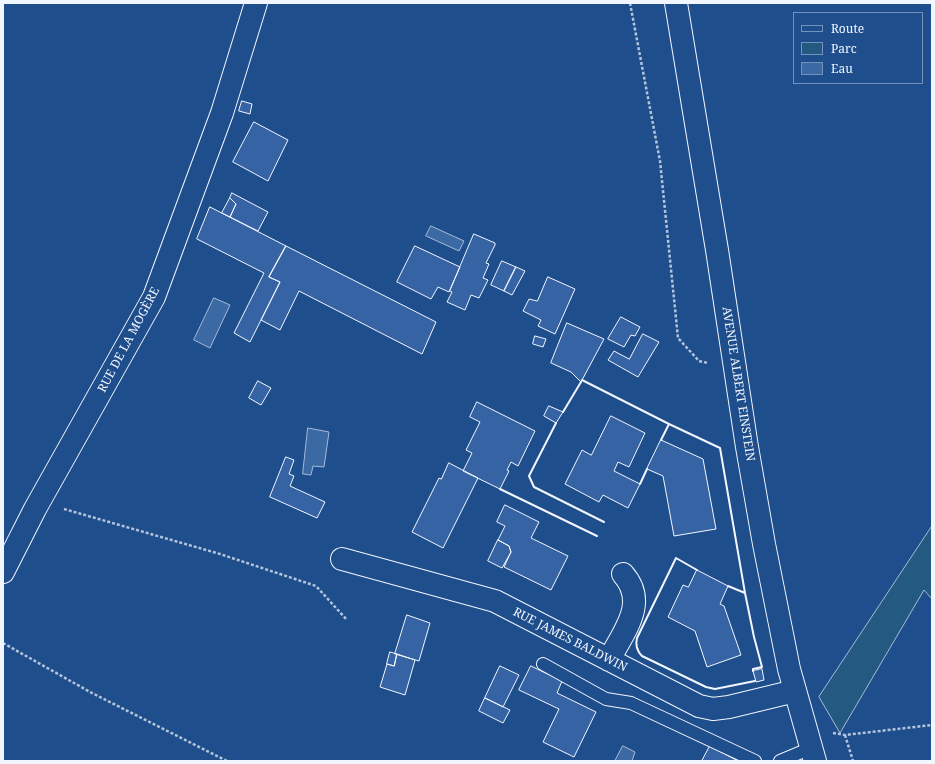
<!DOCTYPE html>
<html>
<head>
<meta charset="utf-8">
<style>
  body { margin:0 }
  #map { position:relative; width:935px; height:764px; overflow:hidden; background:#1f4e8c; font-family:"Noto Serif",serif }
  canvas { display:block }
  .frame { position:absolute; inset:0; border:4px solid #f2f6ff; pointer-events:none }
  .legend { position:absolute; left:793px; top:12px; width:130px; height:72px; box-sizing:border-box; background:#1f4e8c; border:1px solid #7391ba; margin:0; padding:5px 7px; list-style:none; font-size:12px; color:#f2f6ff }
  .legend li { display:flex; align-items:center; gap:8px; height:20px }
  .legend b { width:20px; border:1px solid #7391ba }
</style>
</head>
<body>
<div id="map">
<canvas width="935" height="764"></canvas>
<div class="frame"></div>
<ul class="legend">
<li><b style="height:5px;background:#1f4e8c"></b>Route</li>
<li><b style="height:11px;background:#245a82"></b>Parc</li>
<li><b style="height:11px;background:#3b69a3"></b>Eau</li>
</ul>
</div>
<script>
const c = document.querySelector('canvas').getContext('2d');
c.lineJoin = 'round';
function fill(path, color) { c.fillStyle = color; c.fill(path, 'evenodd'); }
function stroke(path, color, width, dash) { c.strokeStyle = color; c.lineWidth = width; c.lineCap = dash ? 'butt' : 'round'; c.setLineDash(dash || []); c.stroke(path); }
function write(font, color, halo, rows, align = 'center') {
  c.font = font + ' "Noto Serif",serif'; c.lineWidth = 3; c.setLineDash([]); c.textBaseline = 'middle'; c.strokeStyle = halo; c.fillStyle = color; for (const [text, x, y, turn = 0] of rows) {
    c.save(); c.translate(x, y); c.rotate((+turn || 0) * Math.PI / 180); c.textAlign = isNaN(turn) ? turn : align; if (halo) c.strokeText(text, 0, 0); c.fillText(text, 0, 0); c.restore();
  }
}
const green = new Path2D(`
  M932 526V599L924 590 840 733 819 697Z`);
fill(green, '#245a82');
stroke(green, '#a8bbd7', 1);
const water = new Path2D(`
  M431 226 464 241 459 251 426 236Z
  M214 298 230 305 210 348 194 340Z
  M308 428 329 432 324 467 313 466 311 475 303 474Z
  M623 746 635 752 632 761H615Z`);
fill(water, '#3b69a3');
stroke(water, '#a8bbd7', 1);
const building = new Path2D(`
  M242 101 252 104 250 114 239 111Z
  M254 122 288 140 268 181 233 162Z
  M232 193 268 212 258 231 230 217 236 204 230 198Z
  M230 198 236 204 230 217 222 213Z
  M210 207 286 246 269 277 280 282 250 342 234 333 264 273 197 239Z
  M474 234 495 243V245L486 263 489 264 483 278 488 280 479 298 471 295 465 310 447 302 452 292 450 291Z
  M286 246 436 322 422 354 299 291 280 330 261 320 280 282 269 277Z
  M415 246 460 267 449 292 438 287 431 299 397 282Z
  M502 261 516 267 504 291 491 285Z
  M516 267 525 271 512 295 504 291Z
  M548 277 575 289 555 334 538 326 541 320 523 311 529 299 537 301Z
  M621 317 640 327 635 336 631 335 624 347 608 339Z
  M567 323 604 339 581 382 571 372 551 363Z
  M643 334 659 342 638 377 608 360 614 351 629 359Z
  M535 336 546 339 543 347 533 344Z
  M258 381 271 388 261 405 249 398Z
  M477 402 535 431 518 466 511 462 507 470 509 471 500 489 463 471 472 453 466 450 480 422 470 417Z
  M549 406 563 412 556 423 544 416Z
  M611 416 645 433 629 467 618 462 614 471 640 484 628 508 603 495 599 502 565 484 582 450 591 455Z
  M661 440 703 459 716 529 674 536 663 476 647 469Z
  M286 457 294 460 289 474 294 476 290 486 325 502 317 518 270 497Z
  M449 463 478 478 443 548 412 532 439 478 441 479Z
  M505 505 539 522 531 538 568 556 551 590 504 567 511 552 509 546 498 540 505 526 497 522Z
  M498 540 509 546 511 552 502 568 488 561Z
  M697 570 728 586 720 604 724 606 741 655 707 667 695 631 668 617 683 585 688 587Z
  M407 615 430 623 419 661 395 654Z
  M390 652 397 654 394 666 387 664Z
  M397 654 415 660 405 695 380 687 387 664 394 666Z
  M500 666 519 675 503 707 485 698Z
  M531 666 562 681 557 693 596 712 574 757 543 742 559 709 519 690Z
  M762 669 764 680 756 682 753 671Z
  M485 698 510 710 503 723 479 711Z
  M710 746 738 761H702Z`);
fill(building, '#3563a3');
stroke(building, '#f2f6ff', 1);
const lane = new Path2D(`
  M543 664 606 699 631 703 755 761
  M780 761 811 748`);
const street = new Path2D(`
  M342 559 495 601 699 706 713 709 729 707 795 691
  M3 572 35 509 154 297 222 113 256 3
  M609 660C623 632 649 603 623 574`);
const secondary = new Path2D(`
  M676 3 717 250 747 447 764 544 789 669 815 761`);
stroke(lane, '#f2f6ff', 14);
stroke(street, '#f2f6ff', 24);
stroke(secondary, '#f2f6ff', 24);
stroke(new Path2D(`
  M630 3 660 161 678 338 699 361 708 363
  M64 509 220 554 316 586 347 620
  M3 643 90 692 227 761
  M833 733 845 735 932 725
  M845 735 853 761`), '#b3c4dc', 2.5, [3, 2]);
stroke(lane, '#1f4e8c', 12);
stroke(street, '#1f4e8c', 22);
stroke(secondary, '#1f4e8c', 22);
stroke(new Path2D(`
  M582 380 669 424
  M563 412 581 382
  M556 423 529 476 534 487 604 522
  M661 440 669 424 720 448 745 593
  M640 484 647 469
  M500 489 597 536
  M697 570 676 558 637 638C635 646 637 651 642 656L706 687 715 689 755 681
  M728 586 745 593 754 637 762 667 753 669V671`), '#f2f6ff', 2);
write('12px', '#f2f6ff', '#1f4e8c', [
  ["RUE DE LA MOGÈRE",129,340,-62],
  ["AVENUE ALBERT EINSTEIN",738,384,81],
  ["RUE JAMES BALDWIN",570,640,27]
]);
</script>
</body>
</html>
